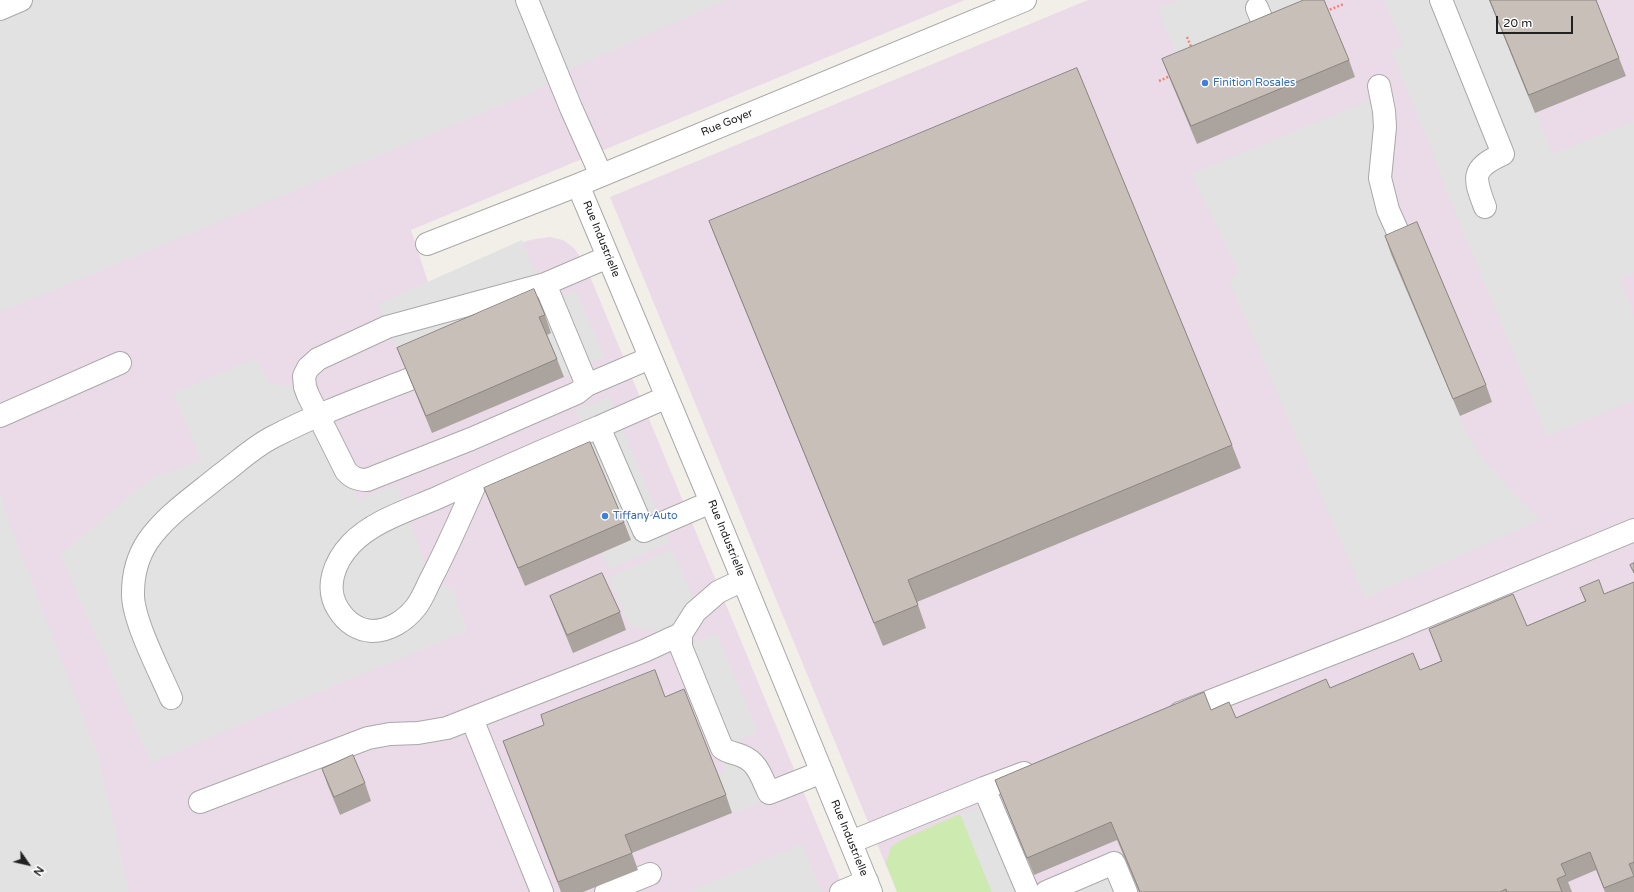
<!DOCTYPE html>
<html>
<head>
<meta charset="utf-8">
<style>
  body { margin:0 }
  #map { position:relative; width:1634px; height:892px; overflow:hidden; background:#f2efe9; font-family:"Varela Round",sans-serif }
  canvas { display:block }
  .north { position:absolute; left:8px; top:844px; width:40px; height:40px; -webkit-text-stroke:3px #fff; paint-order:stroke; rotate:124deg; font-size:11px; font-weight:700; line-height:16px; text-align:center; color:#222 }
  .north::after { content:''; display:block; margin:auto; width:14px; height:18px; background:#222; clip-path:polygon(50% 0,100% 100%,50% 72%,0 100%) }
  .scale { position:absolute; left:1496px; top:16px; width:77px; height:18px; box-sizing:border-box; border:2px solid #222; border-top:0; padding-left:5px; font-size:12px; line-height:14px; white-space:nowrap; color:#222; -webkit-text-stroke:3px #fff; paint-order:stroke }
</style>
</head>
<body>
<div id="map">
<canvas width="1634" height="892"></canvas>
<div class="north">N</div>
<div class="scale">20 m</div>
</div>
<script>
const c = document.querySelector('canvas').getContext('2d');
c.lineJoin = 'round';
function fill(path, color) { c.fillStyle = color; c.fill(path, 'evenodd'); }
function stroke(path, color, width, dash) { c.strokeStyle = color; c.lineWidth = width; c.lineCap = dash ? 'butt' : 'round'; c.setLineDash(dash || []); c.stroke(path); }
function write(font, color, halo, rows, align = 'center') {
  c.font = font + ' "Varela Round",sans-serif'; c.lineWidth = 3; c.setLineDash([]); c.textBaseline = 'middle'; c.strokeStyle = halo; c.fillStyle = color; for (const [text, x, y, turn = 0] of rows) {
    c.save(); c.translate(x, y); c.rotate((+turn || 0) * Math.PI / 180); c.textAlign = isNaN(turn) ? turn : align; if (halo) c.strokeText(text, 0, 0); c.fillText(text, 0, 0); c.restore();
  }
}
fill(new Path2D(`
  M0 0H965L411 230 428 282 526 241 536 239 550 237 563 240 574 248 584 262 845 892H0Z
  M1088 0H1634V892H897L610 197Z`), '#ebdbe8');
fill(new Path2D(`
  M960 814 992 892H897L886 863 891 847 901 840Z`), '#cdebb0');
fill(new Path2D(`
  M0 0H726L577 66 533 92 0 312Z
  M1179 0H1322L1181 65 1157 9Z
  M1384 0H1489L1553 154 1634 121V272L1620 279 1634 316V400L1547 436 1449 197 1428 141 1391 51 1403 45Z
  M1381 95V164L1460 416 1466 432 1484 461 1540 520 1365 598 1229 281 1239 272 1191 174Z
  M522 240 532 265 545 284 552 301 576 291 605 357 580 368 564 377 546 335 551 333 540 307 404 365 378 304Z
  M256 358 270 384 305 387 359 500 396 484 407 511 430 580 453 590 467 631 265 714 151 763 60 555 148 480 201 460 173 393Z
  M610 396 618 418 670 542 609 570 602 553 631 540 575 410Z
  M0 492 8 520 99 758 129 891 132 892H0Z
  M672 549 698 608 681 634 630 627 608 577Z
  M717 634 758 732 739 740 735 754 765 801 732 813 717 775 724 773 722 748 681 647Z
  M990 802 1028 892H992L960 814Z
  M802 844 822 892H687L754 864Z
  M1114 863 1126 892H1046Z`), '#e2e2e2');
const minor = new Path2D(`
  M527 0 571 108 601 175
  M1441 0 1503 154C1470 169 1474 178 1485 207
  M1257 8 1268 35
  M0 9 21 0
  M1379 86 1384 111 1385 127 1380 178 1388 210 1405 248
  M578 185 711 502 871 892
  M427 244 578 185 1025 0
  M608 257 545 284 587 385 650 358
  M545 284 387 327 318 359 308 368 304 376 305 387 308 395 346 471C352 478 358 480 367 480L471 439 577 393 587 385
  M667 397 599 427 644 531 711 502
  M0 416 120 363
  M477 480C463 512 449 544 433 575 427 586 423 598 416 607 405 621 389 631 372 631 357 630 346 622 338 609 324 587 335 561 351 544 374 520 410 510 439 497 492 473 546 449 599 427
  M743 580 718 592 695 612 681 634V647L722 748C729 753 735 753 742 756 758 762 762 779 769 793L822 772
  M171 698C160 672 132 619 133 593 133 575 138 556 148 541 166 515 195 496 219 476 237 463 253 447 273 437 317 414 364 397 410 379
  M1180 713 1395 629 1634 530
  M472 719 542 892
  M984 788 1028 892
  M200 802 368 738 390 734 418 733 447 728 644 651 681 634
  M851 842 984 788 1024 773
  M606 892 650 874
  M841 892 867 881
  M1046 892 1114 863 1126 892`);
stroke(minor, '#a9a9a9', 24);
stroke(new Path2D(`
  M1326 11 1344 4
  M1187 37 1192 49
  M1159 81 1170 76`), '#fa8072', 2.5, [2, 2]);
stroke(minor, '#fff', 22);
fill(new Path2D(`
  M1489 0H1596L1619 58 1626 76 1535 113Z
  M1162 59 1349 60 1355 77 1197 144 1169 77Z
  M709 221 1232 445 1241 468 917 602 926 628 883 646 718 244Z
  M1385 236 1486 385 1492 402 1460 416 1391 254Z
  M545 315 551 333 547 335 557 359 564 377 432 433 397 348Z
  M484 488 624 522 631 540 525 586 491 505Z
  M1634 582V892H1605L1596 870 1568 882 1572 892H1139L1117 840 1034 875 1002 798 995 780 1211 710 1236 718 1330 688 1420 670 1441 661 1429 629 1527 626 1585 601 1580 588 1604 594Z
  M550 596 620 612 626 630 573 653 557 614Z
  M665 697 726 795 732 813 632 853 638 870 583 892H561L503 741Z
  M322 769 365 783 371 801 340 815 328 786Z`), '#aba49e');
const building = new Path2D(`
  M1304 0H1324L1349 60 1191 126 1162 59Z
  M1490 0H1596L1619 58 1529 95Z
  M1077 68 1232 445 908 580 918 605 874 623 709 221Z
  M1417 222 1486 385 1453 399 1385 236Z
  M534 289 545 315 539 317 557 359 426 416 397 348Z
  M590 442 624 522 518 568 484 488Z
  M1634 563V573L1630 565Z
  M602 573 620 612 567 635 550 596Z
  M1599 580 1604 594 1634 582V862L1629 864 1634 876 1604 888 1590 852 1561 864 1566 875 1557 879 1562 892H1507L1506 889 1500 892H1140L1111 822 1027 858 995 780 1204 692 1211 710 1229 702 1236 718 1326 679 1330 688 1413 653 1420 670 1442 661 1429 629 1513 594 1527 626 1586 601 1580 588Z
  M655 670 665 697 684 689 726 795 625 835 632 853 558 882 503 741 544 725 541 715Z
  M353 755 365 783 334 797 322 769Z`);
fill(building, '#c7bfb8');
stroke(building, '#8b8681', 1);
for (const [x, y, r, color] of [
  [1205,83,4,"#3f7fe0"],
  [605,516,4,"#3f7fe0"]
]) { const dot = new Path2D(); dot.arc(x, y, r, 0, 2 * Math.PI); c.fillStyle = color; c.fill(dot); stroke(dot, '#fff', 1.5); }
write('11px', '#366cbe', '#fff', [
  ["Finition Rosales",1213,83],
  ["Tiffany Auto",613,516]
], 'left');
write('11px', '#222', '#fff', [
  ["Rue Goyer",727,123,-22],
  ["Rue Industrielle",601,239,68],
  ["Rue Industrielle",726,538,68],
  ["Rue Industrielle",849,838,68]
]);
</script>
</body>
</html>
